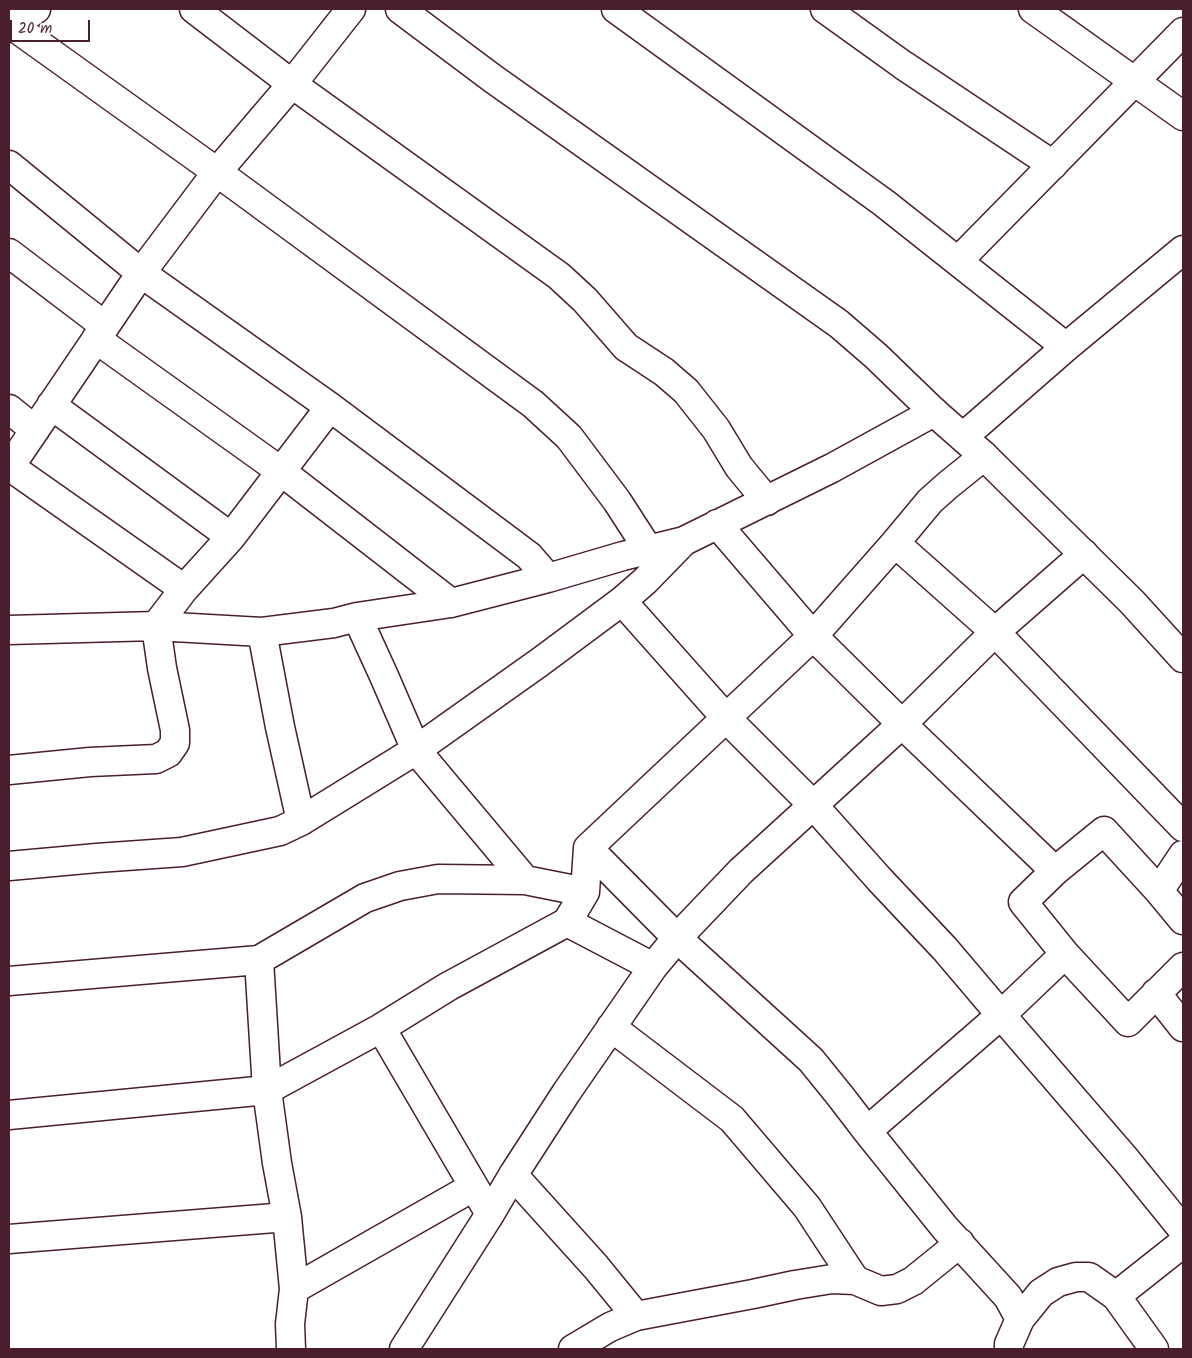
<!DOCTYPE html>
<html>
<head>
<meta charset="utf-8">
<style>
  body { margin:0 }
  #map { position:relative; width:1192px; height:1358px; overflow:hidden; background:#fff; font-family:Kalam,sans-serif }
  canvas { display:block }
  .frame { position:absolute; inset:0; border:10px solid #4a1f2b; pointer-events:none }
  .scale { position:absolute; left:10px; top:20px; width:80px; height:22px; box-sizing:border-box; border:2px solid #4a1f2b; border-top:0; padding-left:6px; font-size:15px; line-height:18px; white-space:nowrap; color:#4a1f2b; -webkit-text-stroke:4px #fff; paint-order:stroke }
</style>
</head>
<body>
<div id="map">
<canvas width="1192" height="1358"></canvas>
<div class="frame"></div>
<div class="scale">20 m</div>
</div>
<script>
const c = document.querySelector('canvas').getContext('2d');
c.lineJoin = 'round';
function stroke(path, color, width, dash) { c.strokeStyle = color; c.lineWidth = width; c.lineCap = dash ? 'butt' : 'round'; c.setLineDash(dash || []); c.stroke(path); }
const minor = new Path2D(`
  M194 9 292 84 559 276 585 300 626 347 664 372 686 391 716 429 739 467 767 501
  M616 9 884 203 1066 347
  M825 9 903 65 1053 165
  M1033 9 1183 116
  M9 23 217 172 533 404 569 437 617 501 648 549
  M9 28 36 9
  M9 165 141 273 330 407 529 556 548 578
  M9 253 105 326
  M958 261 1183 32
  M96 339 282 472 451 603
  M51 405 231 537
  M9 409 35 430
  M963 437 1066 347 1183 250
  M9 466 184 589
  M9 468 141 273 217 172 292 84 351 9
  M717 524 813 636 902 724 1055 871
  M895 543 995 632 1183 827
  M622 601 726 718 814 806 880 880 945 949 1001 1015 1127 1161 1183 1230
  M357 617 384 676 416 750 525 880 585 892
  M9 630 156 626 262 632 334 623 357 617 451 603 548 578 623 556 684 541 832 468 934 412
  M262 632 280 727 301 821
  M9 770 90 762 156 759 168 753 175 743V730L162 668 156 626 184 589 231 537 330 407
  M588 848 677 938 811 1060 841 1097 867 1131 945 1228 1008 1297 1020 1319 1009 1344V1349
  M9 866 97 858 182 852 280 831 301 821 416 750 540 662 622 601 645 581 684 541
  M1159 891 1183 855
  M1183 920 1159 891 1104 831 1055 871 1023 902 1065 954 1128 1022 1183 967
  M259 960 267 1090 277 1163 287 1217 294 1289 290 1324 291 1349
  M653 967 567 922 585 892 588 848 813 636 895 543 930 501 948 485 984 456
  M9 981 259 960 365 898 400 886 438 879 525 880
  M1156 993 1183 1027
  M611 1027 732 1119 807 1207 855 1280
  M381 1028 490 1214
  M9 1115 267 1090 381 1028 449 986 567 922
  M867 1131 1001 1015 1065 954
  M513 1175 596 1267 636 1316
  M9 1239 287 1217
  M294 1289 473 1187
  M1116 1296 1183 1243
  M1020 1319 1041 1293 1058 1282 1076 1277H1089L1116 1296 1154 1349
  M404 1349 490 1214 513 1175 566 1093 653 967 677 938 741 871 902 724 995 632 1084 554
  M573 1349 610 1327 636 1316 753 1294 795 1285 832 1279 855 1280 881 1291 897 1289 913 1281 960 1243`);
const tertiary = new Path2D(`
  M400 9 492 78 839 324 876 356 934 412 984 456 1132 602 1183 658`);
stroke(minor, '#4a1f2b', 31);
stroke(tertiary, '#4a1f2b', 31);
stroke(minor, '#fff', 28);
stroke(tertiary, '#fff', 28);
</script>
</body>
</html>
